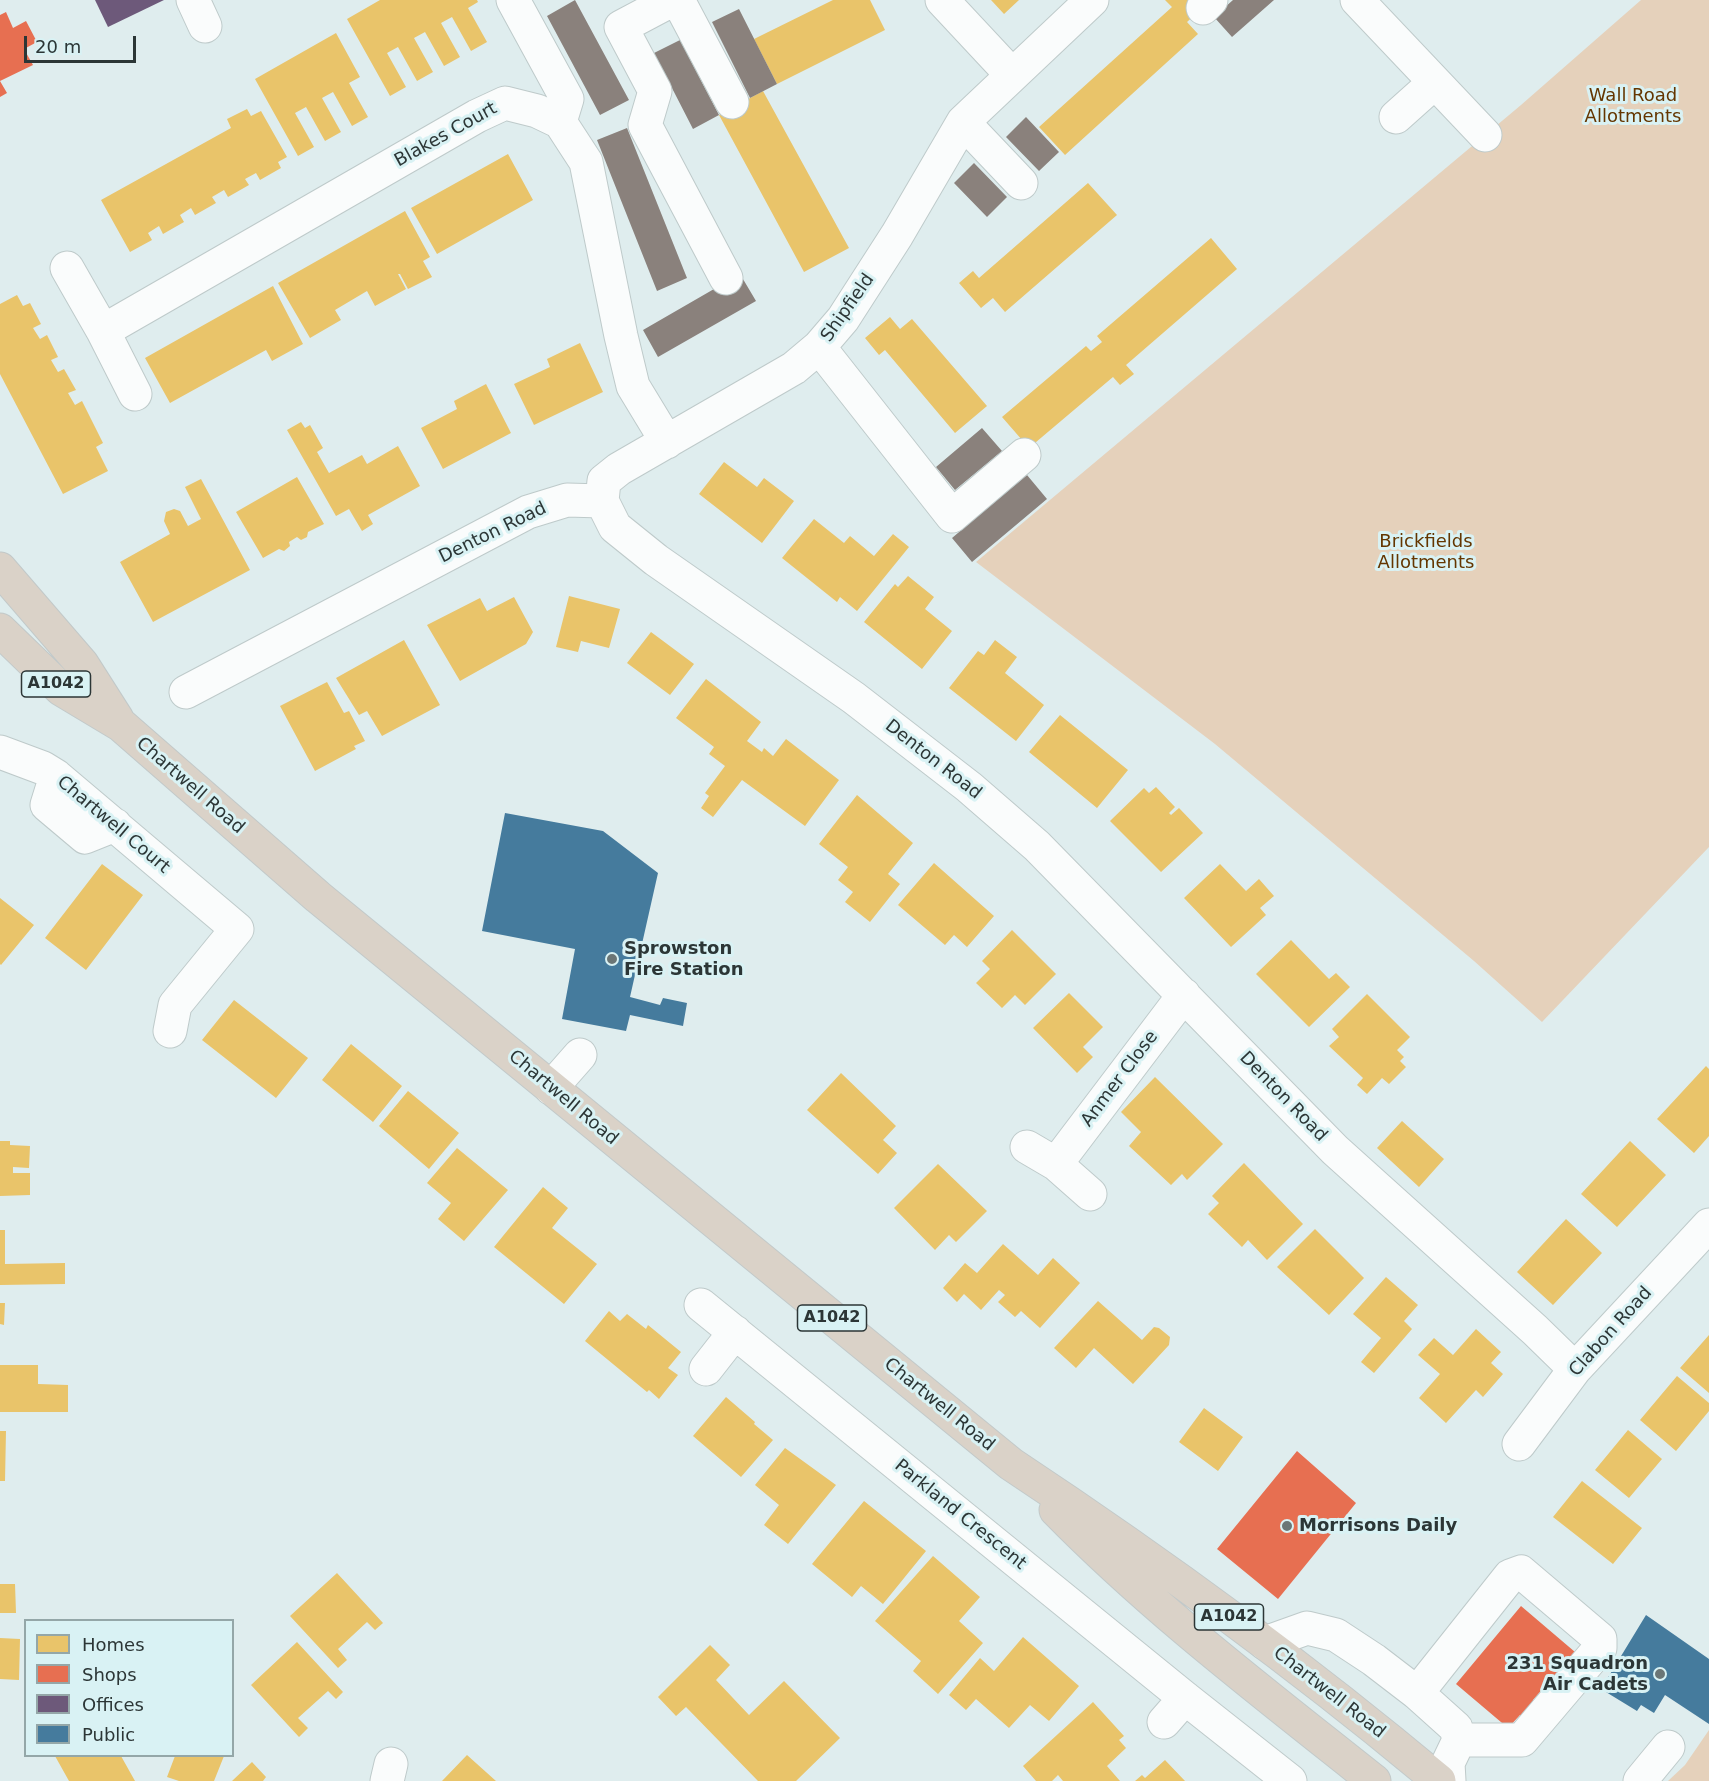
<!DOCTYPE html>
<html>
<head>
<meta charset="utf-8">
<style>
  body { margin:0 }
  #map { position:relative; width:1709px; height:1781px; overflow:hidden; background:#dfedee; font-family:"DejaVu Sans",sans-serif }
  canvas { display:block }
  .legend { position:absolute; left:24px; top:1619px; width:210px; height:138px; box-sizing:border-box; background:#d9f2f4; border:2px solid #94a7a8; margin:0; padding:8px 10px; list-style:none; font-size:18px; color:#2c3636 }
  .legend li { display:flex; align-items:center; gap:12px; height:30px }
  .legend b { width:30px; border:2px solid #94a7a8 }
  .scale { position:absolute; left:24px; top:36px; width:112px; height:27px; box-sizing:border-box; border:3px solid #2c3636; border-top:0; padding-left:8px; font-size:18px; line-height:21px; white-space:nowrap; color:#2c3636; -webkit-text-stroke:4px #d9f2f4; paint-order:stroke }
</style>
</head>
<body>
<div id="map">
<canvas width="1709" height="1781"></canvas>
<ul class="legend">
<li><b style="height:16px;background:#e9c46a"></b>Homes</li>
<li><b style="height:16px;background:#e76f51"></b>Shops</li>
<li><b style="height:16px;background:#6d597a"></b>Offices</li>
<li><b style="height:16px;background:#457b9d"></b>Public</li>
</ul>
<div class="scale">20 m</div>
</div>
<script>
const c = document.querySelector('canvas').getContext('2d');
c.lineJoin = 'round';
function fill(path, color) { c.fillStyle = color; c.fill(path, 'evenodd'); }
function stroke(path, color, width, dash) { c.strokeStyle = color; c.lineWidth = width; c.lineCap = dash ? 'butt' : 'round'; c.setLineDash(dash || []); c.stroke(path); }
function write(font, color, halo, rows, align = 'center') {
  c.font = font + ' "DejaVu Sans",sans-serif'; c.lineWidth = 6; c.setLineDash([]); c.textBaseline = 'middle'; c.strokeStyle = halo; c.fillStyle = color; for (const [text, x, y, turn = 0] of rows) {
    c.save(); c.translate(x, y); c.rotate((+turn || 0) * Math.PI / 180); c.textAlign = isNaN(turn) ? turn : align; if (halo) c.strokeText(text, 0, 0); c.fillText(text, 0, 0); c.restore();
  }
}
fill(new Path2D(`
  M1641 0H1709V847L1542 1022 1474 961 1215 744 976 562 1521 105Z
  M1709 1730V1781H1668L1685 1765Z`), '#e5d1bb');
fill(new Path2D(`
  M380 0H477L478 2 468 8 487 42 471 51 452 17 441 23 460 57 444 66 425 32 414 38 433 72 417 81 398 47 387 53 406 87 390 96 347 19Z
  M833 0H870L885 30 777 84 754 39Z
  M991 0H1019L1004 14Z
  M1165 0H1190L1199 11 1187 22 1198 34 1065 155 1039 127 1172 7Z
  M336 33 360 77 349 83 368 117 352 126 333 92 322 98 341 132 325 141 306 107 295 113 314 147 298 156 255 79Z
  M763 91 849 248 804 272 719 115Z
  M247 109 251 116 261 111 287 157 278 162 281 168 260 180 256 173 245 179 249 185 228 197 224 190 212 197 216 203 195 215 191 208 180 215 184 222 163 234 159 226 148 233 152 240 130 252 101 200 231 128 227 119Z
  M508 154 533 200 437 254 411 208Z
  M1088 183 1117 215 1005 312 993 298 981 308 959 283 973 271 979 278Z
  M405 211 430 257 423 261 432 277 408 289 400 274H398L406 289 375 306 367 291 335 310 341 320 310 338 278 283Z
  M1211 238 1237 269 1126 365 1134 374 1120 385 1113 377 1029 448 1002 417 1086 346 1091 351 1102 342 1097 336Z
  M273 286 303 344 272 361 266 350 170 403 145 358Z
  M17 295 23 306 30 303 41 324 33 328 40 339 47 335 58 357 51 360 58 372 64 369 76 390 68 393 75 405 82 401 103 443 96 447 108 471 63 494 0 374V304Z
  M890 317 900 329 912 319 987 406 955 433 885 350 879 355 865 338Z
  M580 343 603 392 534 425 514 384 550 367 547 359Z
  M486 384 511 433 443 469 421 428 457 409 454 401Z
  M301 422 305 428 310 425 323 448 317 452 329 473 362 455 367 464 398 446 420 486 368 515 373 524 362 531 349 509 336 516 287 430Z
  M724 462 757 487 764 478 794 501 762 543 699 494Z
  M297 477 324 524 308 532 307 537 301 540 297 537 289 542 290 546 284 551 279 549 263 558 236 512Z
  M201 479 250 570 153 622 120 562 170 534 164 521 166 512 174 509 180 511 188 526 201 519 185 487Z
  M814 519 844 543 850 536 874 556 893 534 909 547 857 611 840 597 837 602 782 558Z
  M908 576 934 597 925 609 952 631 922 669 864 622 895 584 898 587Z
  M569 596 620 609 609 648 581 641 578 652 556 647Z
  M514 597 533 632 526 644 460 681 427 625 480 598 487 611Z
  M651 632 694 664 670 695 627 663Z
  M404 640 440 705 382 736 367 711 359 715 336 678Z
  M995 640 1017 657 1005 673 1044 705 1016 741 949 688 978 651 984 655Z
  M706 679 761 722 747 741 762 752 764 748 773 756 786 739 839 780 805 826 742 780 713 817 701 808 709 796 705 793 725 766 709 754 714 747 676 718Z
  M327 682 344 713 349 711 365 741 354 746 356 749 315 771 280 706Z
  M1060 715 1128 770 1097 808 1029 752Z
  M1156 787 1175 807 1169 813 1171 815 1179 808 1203 833 1161 872 1110 821 1144 788 1149 793Z
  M857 795 913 843 888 874 900 884 870 922 845 902 853 892 838 880 848 867 819 844Z
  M934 863 994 916 967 947 954 935 945 945 898 905Z
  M102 864 143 895 86 970 45 938Z
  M1220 864 1246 891 1259 879 1274 896 1260 908 1266 915 1231 947 1184 898Z
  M0 898 34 925 1 965 0 964Z
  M1012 930 1056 974 1025 1005 1015 995 1002 1008 976 983 990 969 982 961Z
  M1291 940 1329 979 1336 973 1350 987 1309 1027 1256 974Z
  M1069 993 1103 1027 1083 1047 1093 1057 1077 1073 1033 1028Z
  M1367 994 1410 1037 1397 1050 1404 1057 1400 1061 1406 1067 1389 1084 1382 1078 1367 1094 1357 1085 1363 1078 1329 1046 1339 1037 1332 1029Z
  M234 1000 308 1058 276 1098 202 1040Z
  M351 1044 402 1086 373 1122 322 1080Z
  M1706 1066 1709 1069V1136L1694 1153 1657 1119Z
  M841 1073 896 1126 883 1140 897 1153 878 1174 807 1110Z
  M1155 1077 1223 1144 1187 1180 1182 1174 1171 1185 1129 1146 1141 1132 1121 1112Z
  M408 1091 459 1133 429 1169 379 1126Z
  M1402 1121 1444 1159 1419 1187 1377 1148Z
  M0 1141H10V1145L30 1146 29 1168 13 1167V1173H30V1195L0 1196Z
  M1630 1141 1666 1175 1617 1227 1581 1194Z
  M457 1148 508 1190 464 1241 438 1219 451 1203 427 1183Z
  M1244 1163 1303 1224 1267 1260 1248 1240 1242 1247 1208 1214 1219 1203 1212 1196Z
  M938 1164 987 1211 956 1242 949 1235 935 1250 894 1208Z
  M543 1187 568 1208 552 1228 597 1264 564 1304 494 1247Z
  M1566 1219 1602 1253 1553 1305 1517 1272Z
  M1315 1229 1364 1278 1329 1315 1277 1267Z
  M0 1230H5V1264L65 1263V1284L0 1285Z
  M1003 1244 1038 1275 1053 1258 1080 1283 1040 1328 1021 1311 1015 1317 998 1302 1005 1295 999 1290 981 1310 964 1294 957 1302 943 1288 965 1263 977 1273Z
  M1386 1277 1418 1305 1404 1321 1412 1329 1374 1373 1361 1362 1381 1338 1353 1314Z
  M1098 1301 1142 1340 1154 1327 1159 1328 1170 1337 1169 1345 1133 1384 1094 1348 1076 1368 1054 1348Z
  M0 1303H5L4 1325 0 1324Z
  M609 1311 620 1321 627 1314 646 1329 648 1325 681 1352 668 1368 678 1375 659 1399 649 1390 647 1392 585 1341Z
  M1476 1329 1501 1352 1491 1363 1503 1374 1483 1397 1476 1390 1446 1423 1419 1398 1440 1374 1418 1355 1434 1338 1453 1355Z
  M1709 1335V1393L1680 1368Z
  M0 1365H38V1384L68 1385V1412H0Z
  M1677 1376 1709 1403V1411L1676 1451 1640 1420Z
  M726 1397 755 1422 754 1424 773 1440 741 1477 693 1436Z
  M1204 1408 1243 1437 1218 1471 1179 1442Z
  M1628 1430 1662 1459 1629 1498 1595 1470Z
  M0 1431H6L5 1481H0Z
  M785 1448 836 1485 788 1544 764 1525 779 1505 755 1485Z
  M1582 1481 1642 1528 1613 1564 1553 1517Z
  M864 1501 926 1551 883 1604 861 1586 852 1597 812 1564Z
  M933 1556 980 1597 959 1621 983 1643 938 1694 913 1671 921 1661 875 1621Z
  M337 1573 383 1623 375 1630 367 1622 338 1649 347 1660 338 1668 290 1616Z
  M0 1584H15L16 1613H0Z
  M1023 1637 1079 1686 1049 1721 1030 1705 1009 1728 976 1699 966 1710 949 1695 980 1658 994 1671Z
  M0 1638 20 1639 19 1680 0 1679Z
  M297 1642 343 1692 336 1699 328 1691 298 1718 308 1728 299 1737 251 1685Z
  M710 1645 730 1665 716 1680 749 1715 784 1681 840 1738 796 1781H758L686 1707 676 1716 658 1697Z
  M1093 1702 1124 1736 1119 1740 1126 1748 1107 1766 1120 1781H1063L1058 1775 1052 1781H1036L1023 1766Z
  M467 1755 496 1781H442Z
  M55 1756H121L135 1781H69Z
  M175 1756H224L214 1781H179L167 1777Z
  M1165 1760 1185 1781H1135L1142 1775 1145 1778Z
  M252 1762 266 1777 263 1781H232Z`), '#e9c46a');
fill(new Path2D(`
  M6 12 13 28 26 21 37 42 24 49 33 65 0 81 7 93 0 97V15Z
  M1297 1451 1356 1503 1278 1599 1217 1549Z
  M1521 1606 1575 1652 1533 1700 1541 1708 1528 1722 1520 1715 1508 1728 1456 1684Z`), '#e76f51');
fill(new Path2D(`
  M95 0H164L108 27Z`), '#6d597a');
fill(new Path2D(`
  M505 813 603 831 658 873 630 997 660 1005 663 998 687 1003 683 1026 630 1015 626 1031 562 1019 575 949 482 931Z
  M1646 1615 1709 1659V1724L1665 1695 1654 1713 1641 1705 1637 1711 1601 1689Z`), '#457b9d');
fill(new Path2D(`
  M575 0 629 100 600 115 547 16Z
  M1233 0H1274L1232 37 1214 17Z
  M739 9 777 84 750 98 712 22Z
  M680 40 719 115 693 129 654 53Z
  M1026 117 1059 152 1039 171 1006 137Z
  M627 128 687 278 657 291 597 140Z
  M974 163 1007 197 987 217 954 183Z
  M740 274 756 301 658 357 643 330Z
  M982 428 1002 451 955 490 936 467Z
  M1027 475 1047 499 972 562 952 538Z`), '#8a817c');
const minor = new Path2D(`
  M193 0 205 26
  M513 0 567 99 560 122
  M672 0 621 27 655 91 645 125 726 278
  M678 0 732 102
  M942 0 1012 75
  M1357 0 1485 135
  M1203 8 1211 0
  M1396 117 1434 83
  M963 122 1021 183
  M67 268 103 331 477 116 505 103 537 111 560 122 586 162 621 336 633 386 667 442
  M103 331 135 394
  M819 347 952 516 1024 455
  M602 501 604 481 619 469 794 368 819 347 843 319 897 235 963 122 1092 0
  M186 692 528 512 567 500 602 501 615 527 656 560 854 698 969 787 1037 846 1335 1150 1535 1330 1575 1369
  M0 752 43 768 56 776 237 929 175 1005 170 1031
  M56 776 47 805 85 837 115 825
  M551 1088 580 1055
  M1027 1147 1056 1164
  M1090 1194 1056 1164 1184 995
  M701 1305 1185 1698 1290 1781
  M706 1369 735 1332
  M1519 1444 1575 1369 1709 1225
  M1265 1643 1307 1628 1336 1635 1374 1660 1417 1693 1456 1728 1459 1740 1448 1763 1449 1781
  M1417 1693 1510 1576 1521 1572 1600 1639V1648L1522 1740H1459
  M1164 1722 1185 1698
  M387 1781 391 1764
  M1640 1781 1668 1747`);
const highway = new Path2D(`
  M0 569 82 664 117 719
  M0 630 61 689 121 725 318 897 1011 1464C1159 1562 1303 1667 1439 1781
  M1056 1510C1154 1610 1265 1694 1374 1781`);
stroke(minor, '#becaca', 35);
stroke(highway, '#c2c9c9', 35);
stroke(minor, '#fafcfc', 33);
stroke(highway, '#dad2c8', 33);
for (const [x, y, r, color] of [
  [612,959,6,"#6b7676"],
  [1287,1526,6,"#6b7676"],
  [1660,1674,6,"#6b7676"]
]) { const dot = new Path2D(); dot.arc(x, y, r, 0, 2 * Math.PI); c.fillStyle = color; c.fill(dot); stroke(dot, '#d9f2f4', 2); }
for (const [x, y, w] of [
  [56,684,69],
  [832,1318,69],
  [1229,1617,69]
]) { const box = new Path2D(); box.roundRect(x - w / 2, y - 13, w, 26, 4.5); c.fillStyle = '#d9f2f4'; c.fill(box); stroke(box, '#2c3636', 1.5); }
write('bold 16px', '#2c3636', null, [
  ["A1042",56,684],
  ["A1042",832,1318],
  ["A1042",1229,1617]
]);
write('18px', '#643600', '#d9f2f4', [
  ["Wall Road",1633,96],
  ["Allotments",1633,117],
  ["Brickfields",1426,542],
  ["Allotments",1426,563]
]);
write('18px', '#2c3636', '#d9f2f4', [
  ["Blakes Court",446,135,-29],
  ["Shipfield",848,308,-55],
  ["Denton Road",493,533,-26],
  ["Denton Road",933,760,38],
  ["Chartwell Road",190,786,41],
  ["Chartwell Court",113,825,40],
  ["Anmer Close",1120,1079,-53],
  ["Denton Road",1283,1097,46],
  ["Chartwell Road",563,1098,40],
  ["Clabon Road",1611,1332,-48],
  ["Chartwell Road",939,1405,39],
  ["Parkland Crescent",960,1515,39],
  ["Chartwell Road",1329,1693,38]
]);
write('bold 18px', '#2c3636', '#d9f2f4', [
  ["Sprowston",624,949],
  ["Fire Station",624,970],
  ["Morrisons Daily",1299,1526],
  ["231 Squadron",1648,1664,"right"],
  ["Air Cadets",1648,1685,"right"]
], 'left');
</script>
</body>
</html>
